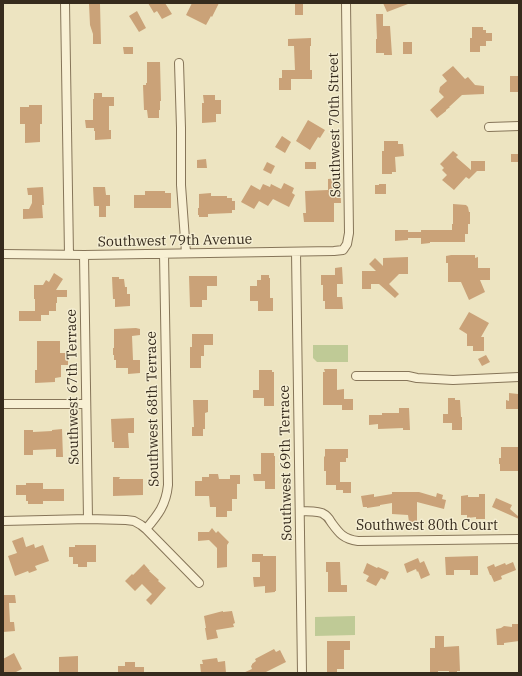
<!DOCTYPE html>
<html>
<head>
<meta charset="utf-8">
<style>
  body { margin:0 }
  #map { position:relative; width:522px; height:676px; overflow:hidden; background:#ede4c1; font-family:"IBM Plex Serif",serif }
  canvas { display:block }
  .frame { position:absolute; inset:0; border:4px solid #362b1d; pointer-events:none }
</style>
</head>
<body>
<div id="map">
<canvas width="522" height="676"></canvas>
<div class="frame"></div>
</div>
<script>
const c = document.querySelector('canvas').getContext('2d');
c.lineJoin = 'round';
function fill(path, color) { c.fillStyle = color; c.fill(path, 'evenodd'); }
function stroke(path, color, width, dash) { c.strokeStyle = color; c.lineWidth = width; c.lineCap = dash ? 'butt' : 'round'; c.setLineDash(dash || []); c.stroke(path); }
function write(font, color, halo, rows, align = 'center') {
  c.font = font + ' "IBM Plex Serif",serif'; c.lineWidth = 3; c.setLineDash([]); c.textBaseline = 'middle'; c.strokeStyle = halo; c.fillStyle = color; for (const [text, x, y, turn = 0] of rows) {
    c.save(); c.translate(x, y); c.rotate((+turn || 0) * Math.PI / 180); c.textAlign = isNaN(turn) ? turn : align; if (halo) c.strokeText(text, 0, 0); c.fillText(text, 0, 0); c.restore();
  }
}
fill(new Path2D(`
  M313 345H348V362H317L313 358Z
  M355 616V635L315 636V617Z`), '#bfca96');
fill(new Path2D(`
  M148 3H165L172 14 162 19 157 11 154 13Z
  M192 3H219L212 17 211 16 206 25 186 15Z
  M295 3H303V15H295Z
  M383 3H408V4L387 12Z
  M89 4H100L101 44H93V34L90 25Z
  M137 11 146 28 139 32 129 16Z
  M376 14H383V26H390L392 55H384V53H376V39H377Z
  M472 27H483V30H486V33H492V41H486V46H480V52H470V38H472Z
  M311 38V46H310V70H312V79H291V90H279V78H282V70H295L294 46H288V39Z
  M403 42H412V54H403Z
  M123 47H133V54H124Z
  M147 62H160L161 101H160V110H159V118H148L147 110H144L143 85H146V83H147Z
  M453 66 465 79 468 77 475 85 484 86V94L462 95 449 107H450L446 110V111L437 118 430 110 444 97 439 92 440 87 447 81 442 75Z
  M510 76H519V92H510Z
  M94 93H102V97H114V106H109V130H111V139L95 140V131H94V128H86L85 120H93V99H94Z
  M203 95H215V100H221V114H216V122L202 123V103H204Z
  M29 105H42V124H40V142L25 143V124H20V107H29Z
  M308 120 325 130 320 138 318 137 310 150 296 141Z
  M282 136 291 142 285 153 275 147Z
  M384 141H398V144H403L404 156 395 157 396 172H392V174H382V151H384Z
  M453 151 458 155 456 157 471 170V161H485V171H477L469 179 466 177 454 190 442 180 447 175 442 170 444 168 440 164Z
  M511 154H519V162H511Z
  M206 159 207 168H197V160Z
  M267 162 275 166 271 174 263 170Z
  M305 162H316V169H305Z
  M340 178 341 203H334V222H304L303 213H306L305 191 328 190V179Z
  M284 183 294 188 292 193 295 195 289 207 273 199 268 206 259 201 254 209 241 202 251 185 260 190 263 184 270 187 271 184 281 189Z
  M379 184H386V194H375V185H379Z
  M43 187 44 205H42L43 218 23 219V209H29L32 203V195H28L27 188Z
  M93 187H105L106 195H110V206H106V217H99V206H94Z
  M145 191H165V193H171V208H134V195H145Z
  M211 193V196H227V198H232V201H235V210H232V213L208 214V217H199V215H198V208H199V194Z
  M453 204 466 205 468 207 469 212H470V224H468V234H465V242H430V243L421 244V238H408V240L395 241V230H408V232H421V230H452V224H453Z
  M451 255H475V258L478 257V268H490V280H480L485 292 469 300 461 282H448V263H446V256Z
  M408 257V274H399L389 284 399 294 395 298 379 284H371V289H362V271H376L369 264 375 258 383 266V258Z
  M342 267 343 284H337V297H342L343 309H325V301H323V285H321V275H335V268Z
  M54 273 63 279 56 290H67V297H57V303H56V311H49V315H41V321H19V311H35V299H34V285H43L46 280 49 282Z
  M261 275H269V278H270V298H273V311H258V301H250V286H257V280H261Z
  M189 276H217V286H207V300H202V307H190Z
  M112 277H119V279H124L125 287H127V294H130V306L115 307V299H113Z
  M469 312 489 323 481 337H484V351H473V346H467V334L459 329Z
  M136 328 140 329V335L132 336 133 360H140V373L128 374V368H116V360H114V355H113V348H114V329Z
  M192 334H213V345H204V356H201V368H190V347H192Z
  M37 341H60V353H68V365H61V377L55 378V382L35 383V370H37Z
  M486 355 490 362 482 366 478 359Z
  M324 369H337V390L344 389V399H353V410H342V405H323V372H325Z
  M259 370H272V372H274V406H264V398H253V390H259Z
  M509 393 518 394V409H506V400L509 401Z
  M448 398H455V400H460L461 417H462V430H452V423H443V414H448Z
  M193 400H208V412L205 413V429H203V436H192V427H194Z
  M399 408H409L410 430H403V428L378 429V424L369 425V415H382V413H399Z
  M134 418V433H128L129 448H114V442H112L111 419Z
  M62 429 63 457H56V449L33 450V455H24V430H33V432L52 431V430Z
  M501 447H519V471H500V464H499V458H501Z
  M325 449H348V458H346V462H340V482H351V493H343V490H336V485H326V471H324V457L325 456Z
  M261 453H274V456H275V489H265V481H254L253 474H261Z
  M209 474H218L219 479H230V475H240V484H237V499H232V511H227V517H216V507H210L209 496H195V481H202V477H209Z
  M113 477H120L119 479H143V495L113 496Z
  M26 483H43V489H64V501H43V504H28V501H26V495H16V485H26Z
  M392 492H419L436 497 437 493 443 495 442 499 446 500 444 509 417 502V522H409L408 515 392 514V503L380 505V506L367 508V507H363L361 496 374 494V497L392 494Z
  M479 494H485V519H476V517L467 518V515H461V496L468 495V497H479Z
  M496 498 512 505 510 509 519 517V519L492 507Z
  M212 528 216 533 218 531 229 542 227 545V567L217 568V548L209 540 198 541V532H209Z
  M23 537 26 547 34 544 35 548 43 545 49 561 35 566 37 570 29 573 28 571 15 576 8 556 17 553 12 541Z
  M75 545H96V562H87V567H78V564H73V557H69V547H75Z
  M252 554H263V556H276V591H275V592L265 593V586L254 587 253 577H260V562H252Z
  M478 556V575H470V570H454V575H446L445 557Z
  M418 558 420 563 424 561 430 575 421 579 418 571 417 572 416 569 407 573 404 564Z
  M326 562H340L341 585H347V592H328V572H326Z
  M513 562 516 570 501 576 502 579 494 582 491 575H490L487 567 494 564 495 567 505 563 506 565Z
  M367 563 377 568 378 567 389 572 385 580 381 578 376 586 366 581 369 576 363 573Z
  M144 564 150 571H149L159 580 158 581 166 588 151 605 146 600 152 594 142 584 135 591 125 581 132 574 133 575Z
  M3 595H15L16 603H9L10 622H14L15 631 3 632Z
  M223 611V612L232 611 235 623 233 624 234 627 216 630 218 638 207 640 205 628H206L204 616Z
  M512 624H519V641L504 643V645H497L496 629 501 628 504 626 512 627Z
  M435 636H444V647L459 646 460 671H457V673H449V671H438V673H430V648H435Z
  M327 641H350V650H344V669H337V673H327Z
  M274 649 276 652 280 650 286 662 264 673H243L252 669 251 666 252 665V664L256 661 255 659Z
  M14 653 22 669 14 673H3V659Z
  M78 656V673H59V657Z
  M217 658 218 662 225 661 226 673H201L200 664H203L202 660Z
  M125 662H135V667H144V673H118V666H125Z`), '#caa278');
const minor = new Path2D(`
  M65 3 69 255
  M179 63 181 128V185L186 253
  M489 127 519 126
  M296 252 302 673
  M3 254 84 255 334 251 343 250 347 244 349 233 346 3
  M84 255 88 519
  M356 376H408L417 378 453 380 519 377
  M3 404H86
  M300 511C307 511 315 511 322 513 326 515 329 518 331 522 339 533 343 539 358 541L519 539
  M3 521 88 519 126 520 134 521 141 525 146 529 199 583
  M146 529C158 515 166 505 168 485L164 254`);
stroke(minor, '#867559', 10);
stroke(minor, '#f8f0d4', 8);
write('14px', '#362b1d', '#f4edd1', [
  ["Southwest 70th Street",335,125,-91],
  ["Southwest 79th Avenue",175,241,-1],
  ["Southwest 67th Terrace",73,387,-91],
  ["Southwest 68th Terrace",153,409,-91],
  ["Southwest 69th Terrace",286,463,-91],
  ["Southwest 80th Court",427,526]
]);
</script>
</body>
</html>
